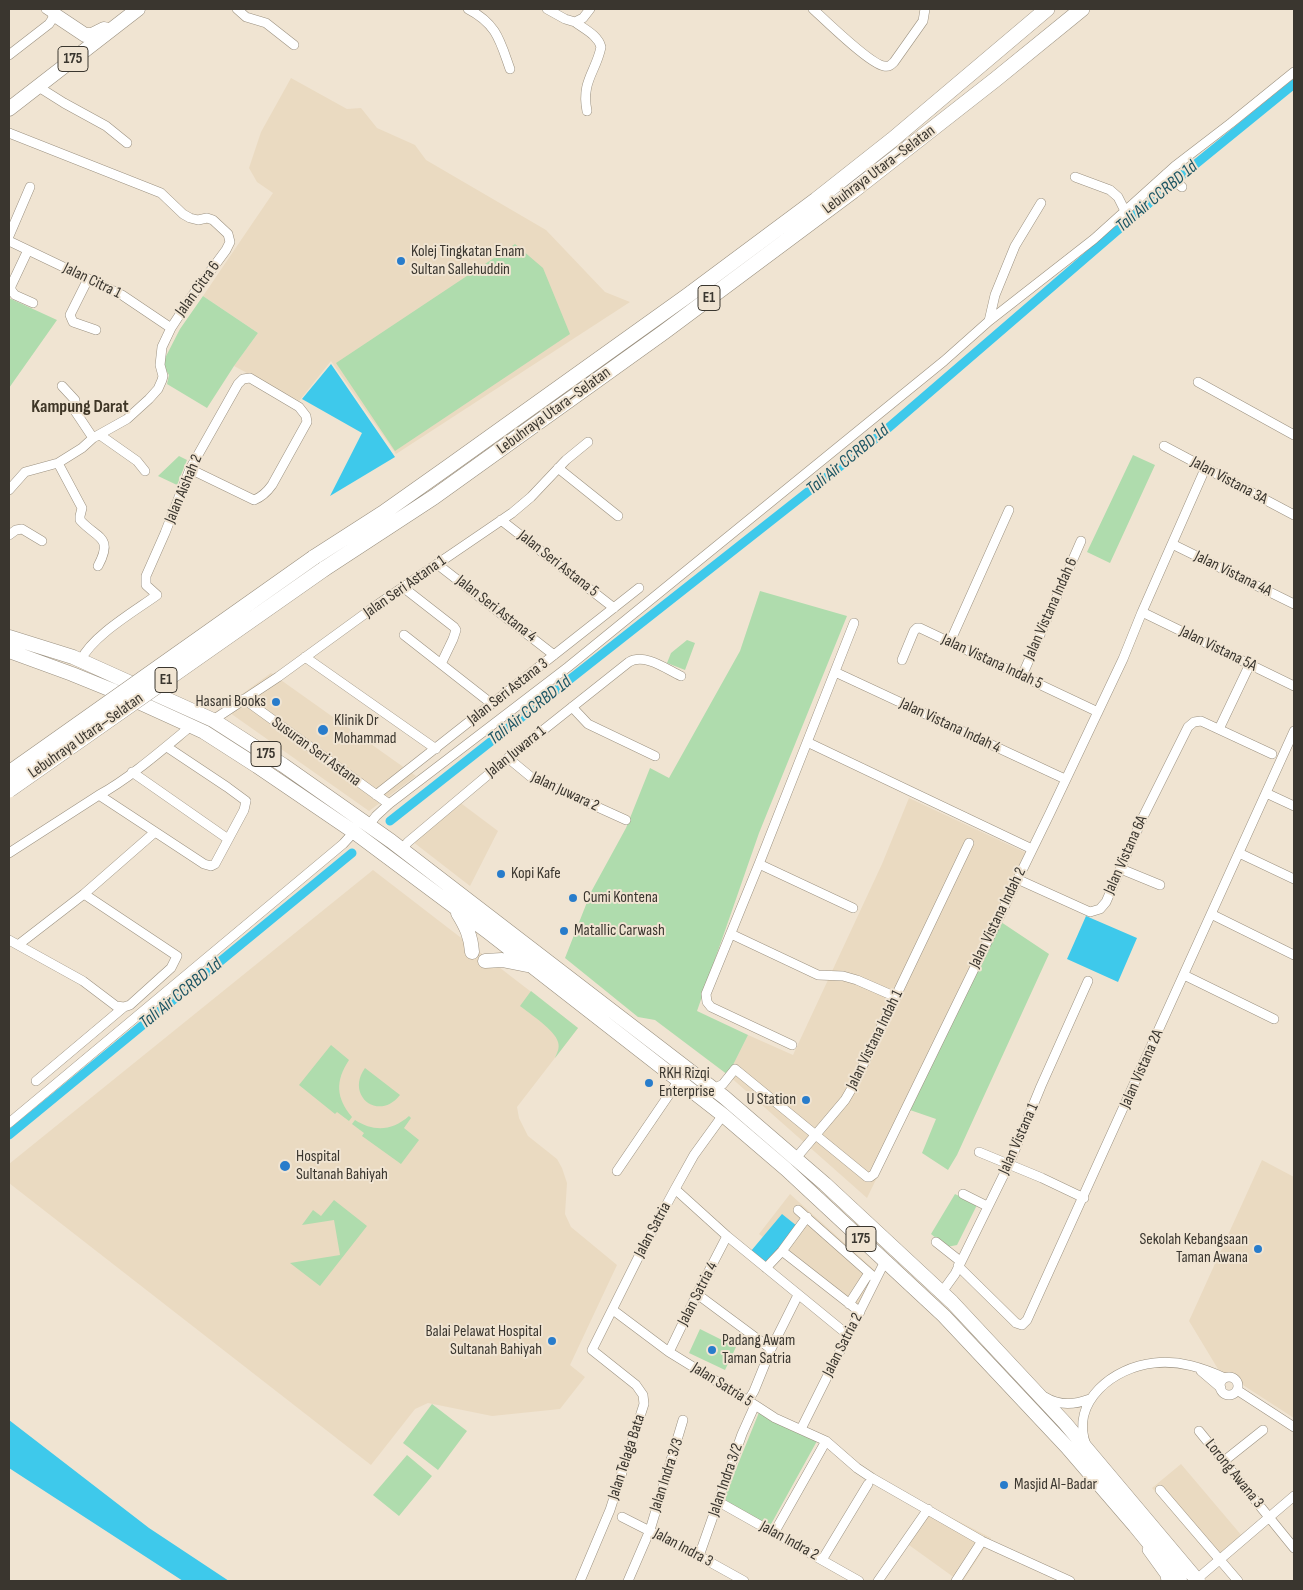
<!DOCTYPE html>
<html>
<head>
<meta charset="utf-8">
<style>
  body { margin:0 }
  #map { position:relative; width:1303px; height:1590px; overflow:hidden; background:#f0e4d2; font-family:"Sofia Sans Condensed",sans-serif }
  canvas { display:block }
  .frame { position:absolute; inset:0; border:10px solid #3a362f; pointer-events:none }
</style>
</head>
<body>
<div id="map">
<canvas width="1303" height="1590"></canvas>
<div class="frame"></div>
</div>
<script>
const c = document.querySelector('canvas').getContext('2d');
c.lineJoin = 'round';
function fill(path, color) { c.fillStyle = color; c.fill(path, 'evenodd'); }
function stroke(path, color, width, dash) { c.strokeStyle = color; c.lineWidth = width; c.lineCap = dash ? 'butt' : 'round'; c.setLineDash(dash || []); c.stroke(path); }
function write(font, color, halo, rows, align = 'center') {
  c.font = font + ' "Sofia Sans Condensed",sans-serif'; c.lineWidth = 4; c.setLineDash([]); c.textBaseline = 'middle'; c.strokeStyle = halo; c.fillStyle = color; for (const [text, x, y, turn = 0] of rows) {
    c.save(); c.translate(x, y); c.rotate((+turn || 0) * Math.PI / 180); c.textAlign = isNaN(turn) ? turn : align; if (halo) c.strokeText(text, 0, 0); c.fillText(text, 0, 0); c.restore();
  }
}
fill(new Path2D(`
  M291 78 347 109 361 108 377 128 415 145 426 160 546 230 605 292 630 302 396 454 331 361 299 401 234 366 258 333 203 296 273 193 257 182 249 168 261 132Z
  M271 673 416 776 369 811 223 708Z
  M454 798 498 831 470 886 408 838Z
  M909 798 1033 856 867 1198 728 1075 748 1035 793 1055 882 864Z
  M373 870 578 1028 517 1107 519 1118 528 1136 557 1159 562 1168 567 1183 565 1214 571 1227 617 1265 570 1365 585 1377 560 1409 492 1416 428 1403 415 1409 371 1465 9 1183V1164Z
  M1262 1160 1294 1177V1418L1218 1369 1189 1321Z
  M790 1194 879 1274 860 1314 759 1234Z
  M1181 1464 1242 1536 1213 1560 1152 1488Z
  M927 1505 991 1538 963 1581H959L902 1540Z`), '#eadac1');
fill(new Path2D(`
  M515 244 543 268 570 334 395 451 336 363Z
  M203 296 258 333 234 366 207 408 167 384 169 375 162 364 180 329Z
  M9 298 57 320 9 388Z
  M1133 455 1155 465 1110 563 1087 552Z
  M179 456 187 460 177 485 158 476Z
  M760 591 847 616 759 833 697 1011 748 1035 728 1075 655 1020 638 1017 565 958 591 892 626 828 650 768 669 778 740 651Z
  M687 640 695 643 685 670 667 663 671 653Z
  M1001 922 1049 954 957 1155 948 1170 922 1153 936 1119 910 1110Z
  M531 991 578 1028 555 1058C557 1053 560 1048 558 1042 555 1030 530 1014 520 1006Z
  M331 1045 349 1060C335 1081 336 1098 352 1117L349 1121 337 1112 335 1114 299 1085Z
  M365 1068 400 1095C379 1122 345 1096 365 1068Z
  M409 1116 411 1118 404 1128 419 1140 401 1164 362 1136 364 1133 352 1124 355 1120C374 1132 392 1131 409 1116Z
  M955 1194 977 1205 957 1245 947 1247 931 1234Z
  M334 1200 367 1226 320 1286 290 1263 340 1255 334 1220 302 1225 313 1210 321 1216Z
  M700 1329 736 1347 725 1370 689 1353Z
  M432 1404 467 1431 438 1470 403 1443Z
  M760 1410 817 1441 770 1526 723 1501Z
  M407 1455 432 1476 399 1516 373 1495Z`), '#afdcad');
fill(new Path2D(`
  M331 364 395 457 330 496 362 433 302 399Z
  M1086 916 1137 938 1118 982 1067 959Z
  M782 1214 797 1226 767 1263 751 1251Z
  M9 1420 149 1528 229 1581H183L9 1468Z`), '#3ec9eb');
stroke(new Path2D(`
  M390 821 880 435 1170 185 1294 84
  M9 1135 352 853`), '#3ec9eb', 9);
const minor = new Path2D(`
  M237 9 246 17 266 23 294 45
  M468 9C497 24 500 41 510 69
  M547 9 565 19 575 22 583 18 590 9
  M813 9C825 20 870 64 884 66 889 67 891 65 894 62L923 21 925 9
  M575 22C584 29 598 35 601 47 596 72 581 81 587 111
  M9 55 49 24 55 15 46 9
  M37 86 64 103 106 126 127 143
  M9 133 161 193 183 214 190 218 198 220 207 218 213 220 228 234 230 242 226 250 192 296 171 328 162 347 160 365 163 376 162 380 158 389 149 399 127 419 93 438 82 448 58 463 25 472 9 490
  M1166 174 1182 187
  M1075 177 1110 190 1118 197 1125 211
  M9 236 30 187
  M9 241 122 295 171 328
  M28 250 11 286V290L15 295 33 303
  M88 279 70 315 73 322 96 330
  M989 321 995 295 1015 246 1041 203
  M1198 382 1294 435
  M62 386 75 400V411L93 438
  M100 435 137 461 145 471
  M1164 446 1294 515
  M58 463 82 508 80 516V520C97 539 114 536 98 566
  M558 468 618 516
  M501 520 614 608
  M9 535 16 530 22 529 42 541
  M1172 544 1294 604
  M437 564 554 655
  M404 588 454 627 456 630 453 639 441 664
  M1142 612 1294 686
  M404 635 492 704
  M950 642 1009 510
  M305 657 436 749
  M81 660C92 636 135 611 157 595L146 585V576L165 533 190 469 238 384 243 379 250 378 299 407 306 416 307 422 272 485C267 492 262 497 254 500L190 469
  M902 660 914 631 917 628H920L1098 712
  M835 672 1065 779
  M1022 676 1081 541
  M244 699 389 804
  M572 707 588 724 655 756
  M213 720 278 677 377 605 512 513 531 497 566 460 588 442
  M1219 729 1250 664
  M807 742 1032 849
  M508 758 531 777 626 820
  M132 772 228 839
  M1266 793 1294 806
  M99 795 204 864 211 866 215 864 244 810 246 801 227 787 167 747
  M376 795 639 588
  M369 825 376 816 389 804 568 667 944 361 989 321 1094 239 1175 166 1231 123 1294 72
  M402 849 408 842 508 758 629 662C645 653 666 669 681 676
  M9 853 99 795C130 778 163 749 191 726
  M1239 853 1294 879
  M759 864 853 908
  M1121 869 1160 885
  M1017 879 1090 912 1100 909 1106 902 1143 817 1188 727 1194 722 1201 721 1272 754
  M1211 914 1294 955
  M731 934 818 975 843 976 857 980 896 997
  M9 940 83 981 116 1006 124 1007 130 1005 171 968 177 956 84 894
  M18 945 84 894 155 832
  M1184 975 1274 1019
  M792 1045 711 1007 707 1002 706 994 759 864 854 623
  M36 1081 124 1007
  M714 1089 723 1084 735 1069 867 1177H870L874 1174 1050 813 1123 659 1142 612 1205 469
  M9 1123 343 844 354 832
  M979 1152 1042 1178 1084 1198
  M796 1158 845 1100 852 1088 969 843
  M617 1171 679 1080
  M675 1189 727 1236 848 1335
  M963 1194 987 1206
  M798 1210 876 1279
  M936 1242 960 1261
  M782 1251 860 1312
  M958 1266 1016 1323 1022 1325 1027 1320 1294 731
  M766 1268 782 1251 807 1217
  M942 1292 955 1274 1009 1164 1041 1086 1088 981
  M697 1294 771 1349
  M849 1304 869 1273
  M613 1310 669 1352 755 1405 775 1418 826 1441 857 1468 872 1478 982 1541 1070 1581
  M669 1352 697 1294 727 1236
  M1201 1371 1221 1388
  M1220 1386a9 9 0 1 1 18 0a9 9 0 1 1-18 0Z
  M1237 1390 1294 1427
  M1045 1397C1059 1406 1074 1405 1090 1399
  M748 1401 754 1391 771 1349 798 1295
  M801 1429 885 1261
  M1199 1431 1294 1548
  M1086 1445C1070 1401 1114 1367 1154 1363 1180 1360 1203 1368 1225 1378
  M1224 1461 1263 1430
  M1160 1490 1238 1581
  M719 1502 859 1581
  M622 1517 699 1556 744 1581
  M774 1533 826 1441
  M1147 1550 1165 1575 1166 1581
  M699 1556 742 1434 755 1405
  M822 1560 868 1484
  M1197 1579 1294 1496
  M580 1581 610 1510 644 1404 643 1395 636 1385 592 1350 641 1252 675 1189 694 1155 723 1115
  M628 1581 650 1530 683 1420
  M878 1581 928 1509
  M956 1581 982 1541`);
const primary = new Path2D(`
  M55 15 85 35H92L104 29
  M9 109 138 9`);
const trunk = new Path2D(`
  M9 637 73 657 213 720 283 765 391 841 724 1097 825 1184 952 1302 1065 1423 1198 1581
  M9 651 72 674 114 691 191 726 204 732 257 766 354 832 488 932 723 1115 786 1169 944 1316 1067 1447 1135 1526 1180 1581
  M458 913C466 926 471 936 472 952
  M485 961 502 960 527 965`);
const motorway = new Path2D(`
  M313 558 383 513 448 467 687 296 816 200 892 140 1047 9
  M324 569 434 497 664 332 853 191 996 79 1082 9`);
stroke(minor, '#9b9180', 10);
stroke(primary, '#9b9180', 15);
stroke(trunk, '#9b9180', 15);
stroke(motorway, '#9b9180', 16);
stroke(minor, '#fff', 9);
stroke(primary, '#fff', 14);
stroke(trunk, '#fff', 14);
stroke(motorway, '#fff', 15);
const motorwayBridge = new Path2D(`
  M9 773 313 558
  M9 790 324 569`);
stroke(motorwayBridge, '#9b9180', 16, []);
stroke(motorwayBridge, '#fff', 15);
for (const [x, y, r, color] of [
  [401,261,5,"#287ccb"],
  [276,702,5,"#287ccb"],
  [323,730,6,"#287ccb"],
  [501,874,5,"#287ccb"],
  [573,898,5,"#287ccb"],
  [564,931,5,"#287ccb"],
  [649,1083,5,"#287ccb"],
  [806,1100,5,"#287ccb"],
  [285,1166,6,"#287ccb"],
  [1258,1249,5,"#287ccb"],
  [552,1341,5,"#287ccb"],
  [712,1350,5,"#287ccb"],
  [1004,1485,5,"#287ccb"]
]) { const dot = new Path2D(); dot.arc(x, y, r, 0, 2 * Math.PI); c.fillStyle = color; c.fill(dot); stroke(dot, '#f0e4d2', 2); }
for (const [x, y, w] of [
  [73,59,30],
  [709,298,22],
  [166,680,22],
  [266,754,30],
  [861,1239,30]
]) { const box = new Path2D(); box.roundRect(x - w / 2, y - 12.5, w, 25, 4); c.fillStyle = '#f0e4d2'; c.fill(box); stroke(box, '#3a362f', 1); }
write('bold 15px', '#3a362f', null, [
  ["175",73,59],
  ["E1",709,298],
  ["E1",166,680],
  ["175",266,754],
  ["175",861,1239]
]);
write('16px', '#3a362f', '#f0e4d2', [
  ["Lebuhraya Utara–Selatan",879,170,-37],
  ["Jalan Citra 1",92,281,26],
  ["Jalan Citra 6",198,289,-54],
  ["Lebuhraya Utara–Selatan",554,411,-36],
  ["Jalan Vistana 3A",1229,481,28],
  ["Jalan Aishah 2",184,489,-67],
  ["Jalan Seri Astana 5",558,564,38],
  ["Jalan Vistana 4A",1233,574,26],
  ["Jalan Seri Astana 1",405,587,-35],
  ["Jalan Seri Astana 4",496,609,38],
  ["Jalan Vistana Indah 6",1051,609,-66],
  ["Jalan Vistana 5A",1218,649,26],
  ["Jalan Vistana Indah 5",992,662,25],
  ["Jalan Seri Astana 3",508,692,-38],
  ["Jalan Vistana Indah 4",950,726,25],
  ["Lebuhraya Utara–Selatan",86,736,-35],
  ["Susuran Seri Astana",316,752,36],
  ["Jalan Juwara 1",516,752,-39],
  ["Jalan Juwara 2",565,792,25],
  ["Jalan Vistana 6A",1126,855,-66],
  ["Jalan Vistana Indah 2",998,918,-64],
  ["Jalan Vistana Indah 1",875,1040,-64],
  ["Jalan Vistana 2A",1142,1069,-66],
  ["Jalan Vistana 1",1019,1139,-66],
  ["Jalan Satria",653,1230,-62],
  ["Jalan Satria 4",698,1294,-63],
  ["Jalan Satria 2",843,1345,-63],
  ["Jalan Satria 5",722,1385,32],
  ["Jalan Telaga Bata",627,1457,-72],
  ["Lorong Awana 3",1234,1474,51],
  ["Jalan Indra 3/3",667,1475,-72],
  ["Jalan Indra 3/2",726,1480,-71],
  ["Jalan Indra 2",789,1541,29],
  ["Jalan Indra 3",683,1548,28]
]);
write('16px', '#3a362f', '#f0e4d2', [
  ["Kolej Tingkatan Enam",411,252],
  ["Sultan Sallehuddin",411,270],
  ["Hasani Books",266,702,"right"],
  ["Klinik Dr",334,721],
  ["Mohammad",334,739],
  ["Kopi Kafe",511,874],
  ["Cumi Kontena",583,898],
  ["Matallic Carwash",574,931],
  ["RKH Rizqi",659,1074],
  ["Enterprise",659,1092],
  ["U Station",796,1100,"right"],
  ["Hospital",296,1157],
  ["Sultanah Bahiyah",296,1175],
  ["Sekolah Kebangsaan",1248,1240,"right"],
  ["Taman Awana",1248,1258,"right"],
  ["Balai Pelawat Hospital",542,1332,"right"],
  ["Sultanah Bahiyah",542,1350,"right"],
  ["Padang Awam",722,1341],
  ["Taman Satria",722,1359],
  ["Masjid Al-Badar",1014,1485]
], 'left');
write('italic 18px', '#1e5664', '#f0e4d2', [
  ["Tali Air CCRBD 1d",1157,197,-40],
  ["Tali Air CCRBD 1d",848,460,-39],
  ["Tali Air CCRBD 1d",530,711,-38],
  ["Tali Air CCRBD 1d",181,994,-39]
]);
write('bold 18px', '#3f3627', '#f0e4d2', [
  ["Kampung Darat",80,407]
]);
</script>
</body>
</html>
